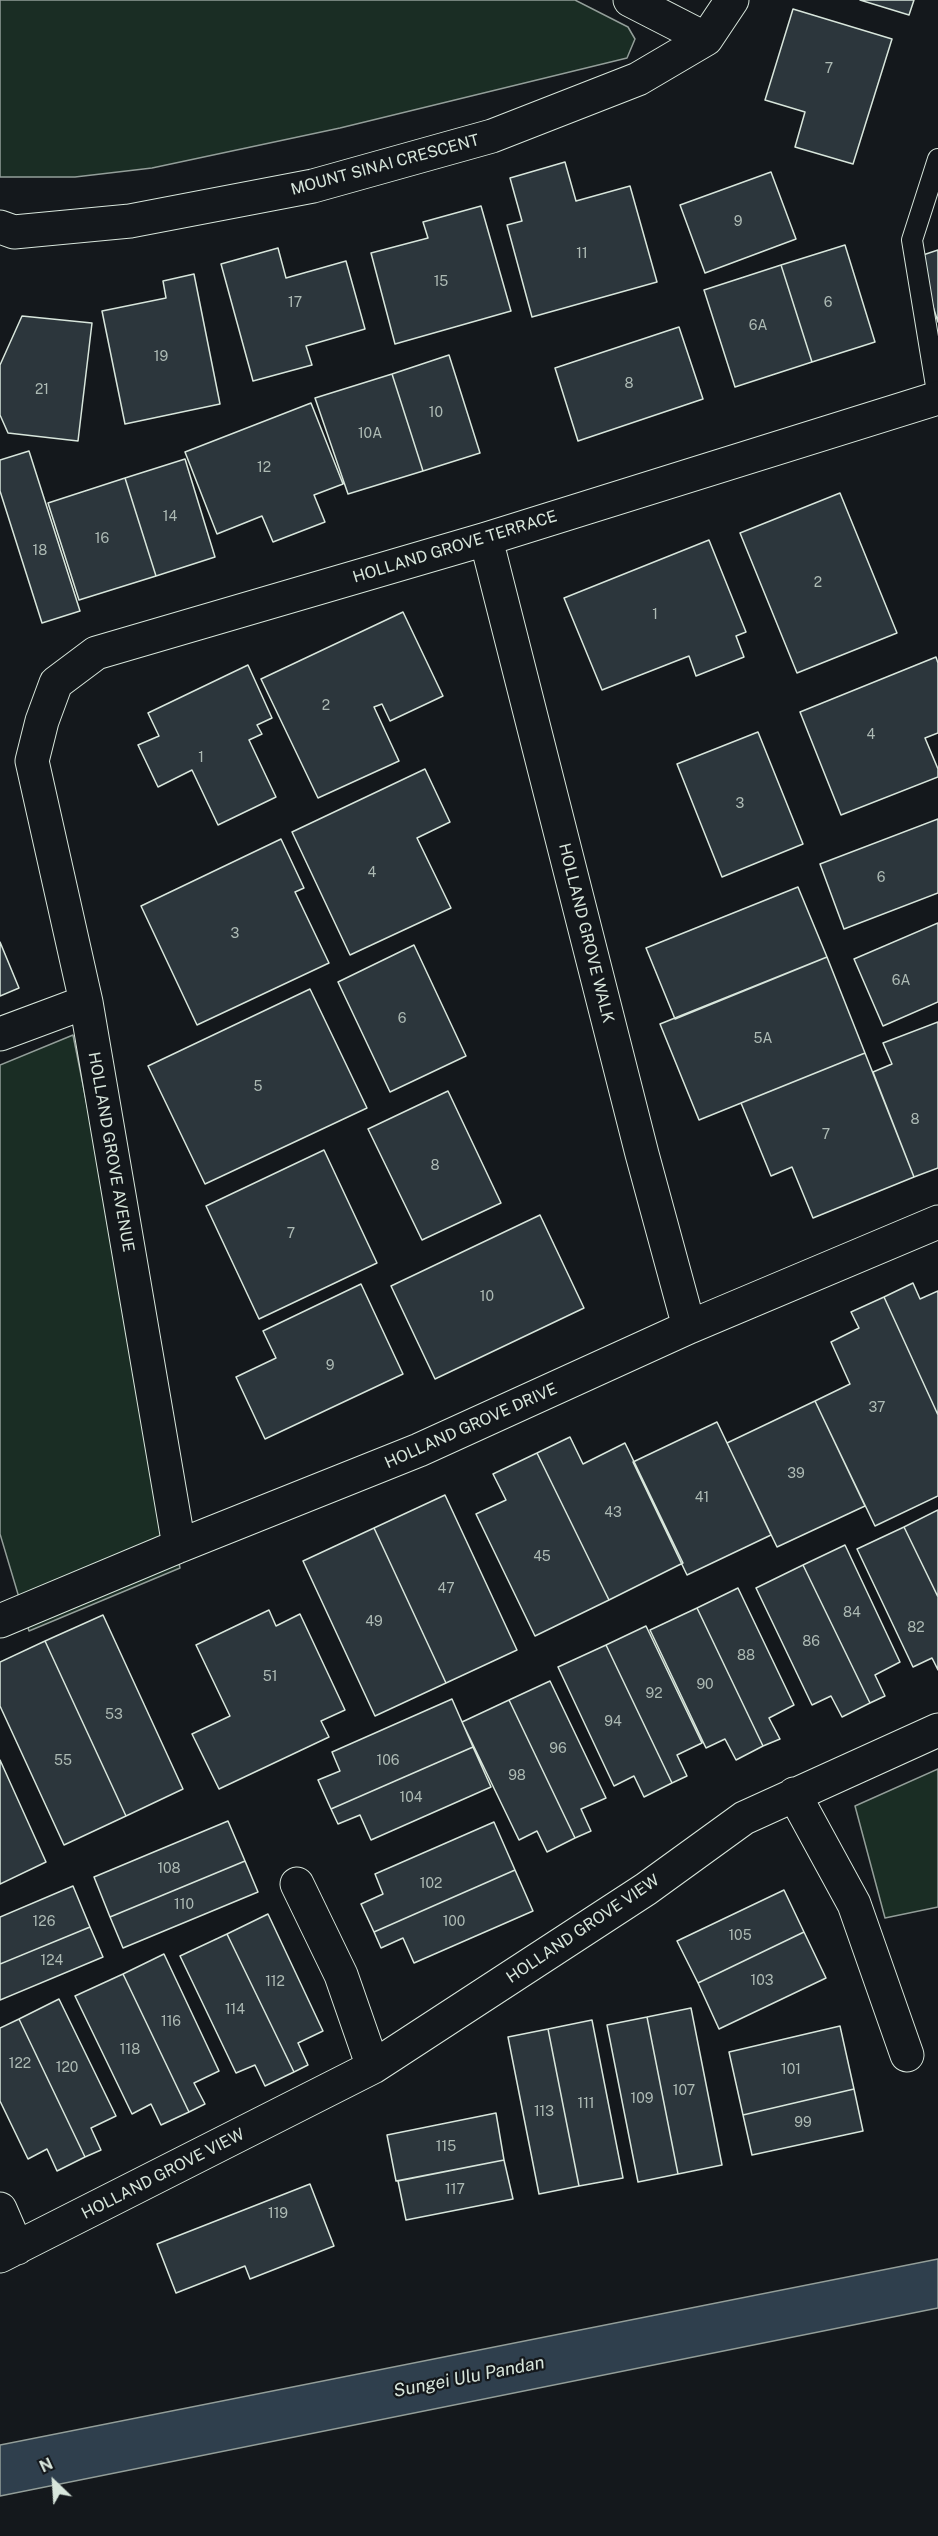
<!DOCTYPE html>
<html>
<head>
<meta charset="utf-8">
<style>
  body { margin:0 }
  #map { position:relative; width:938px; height:2536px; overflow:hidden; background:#14181c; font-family:"Public Sans",sans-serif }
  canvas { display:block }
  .north { position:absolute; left:24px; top:2452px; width:60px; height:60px; -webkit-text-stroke:4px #14181c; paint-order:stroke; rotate:335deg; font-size:16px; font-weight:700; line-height:24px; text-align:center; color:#d8e6dc }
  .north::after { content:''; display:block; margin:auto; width:21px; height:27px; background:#d8e6dc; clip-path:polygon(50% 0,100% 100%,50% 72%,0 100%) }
</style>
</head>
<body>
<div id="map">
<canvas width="938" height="2536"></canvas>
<div class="north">N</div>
</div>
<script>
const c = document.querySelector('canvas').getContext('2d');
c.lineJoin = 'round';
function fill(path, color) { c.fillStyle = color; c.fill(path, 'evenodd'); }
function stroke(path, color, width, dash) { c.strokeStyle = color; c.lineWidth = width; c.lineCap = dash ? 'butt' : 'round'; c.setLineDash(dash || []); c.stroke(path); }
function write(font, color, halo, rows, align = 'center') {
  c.font = font + ' "Public Sans",sans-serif'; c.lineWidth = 4.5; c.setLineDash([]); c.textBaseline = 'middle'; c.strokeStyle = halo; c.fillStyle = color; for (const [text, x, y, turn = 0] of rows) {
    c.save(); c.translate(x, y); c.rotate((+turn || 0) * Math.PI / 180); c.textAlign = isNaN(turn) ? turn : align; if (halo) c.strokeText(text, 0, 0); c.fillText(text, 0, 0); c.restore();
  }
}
const green = new Path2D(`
  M0 0H575L628 27 635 39 627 58 340 128 152 168 75 177H0Z
  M73 1035 180 1568 29 1631 0 1534V1065Z
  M938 1769V1907L885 1918 855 1806Z`);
fill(green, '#1a2d24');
stroke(green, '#939e99', 1.5);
const water = new Path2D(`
  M938 2259V2308L0 2496V2445Z`);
fill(water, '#2f3f4d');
stroke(water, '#939e99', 1.5);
const building = new Path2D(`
  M860 0H914L909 15Z
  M793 9 892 39 853 164 795 147 805 112 765 100Z
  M565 162 576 201 630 186 657 282 532 317 507 225 522 221 510 178Z
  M771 172 796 239 705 273 680 205Z
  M481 206 511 311 395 344 371 253 428 238 423 222Z
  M845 245 875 342 812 362 781 265Z
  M278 248 286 278 346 261 365 329 306 346 312 365 253 381 221 264Z
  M938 250V322L917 257Z
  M781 265 812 362 735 387 704 290Z
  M194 274 220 404 125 424 102 311 166 298 163 281Z
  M22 316 92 323 78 441 8 433 0 415V365Z
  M679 327 703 399 578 441 555 368Z
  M449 355 480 453 423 471 392 374Z
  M392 374 423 471 348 494 315 398Z
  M311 403 343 484 314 495 325 522 273 542 262 516 217 534 185 452Z
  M29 451 80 611 42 623 0 491V460Z
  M185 459 215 557 156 576 125 478Z
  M125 478 156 576 79 600 48 503Z
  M840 493 897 633 797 673 740 533Z
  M709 540 746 632 736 636 744 657 696 676 689 656 602 690 564 598Z
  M403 612 443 696 390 721 382 704 374 707 399 761 318 798 261 679Z
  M936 657 938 663V733L925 738 938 769V777L841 815 800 712Z
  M248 665 272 718 257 725 262 734 249 740 276 797 218 825 192 770 158 787 138 745 159 736 148 713Z
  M758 732 803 844 722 877 677 764Z
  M425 769 450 822 417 838 451 908 350 955 292 832Z
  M938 819V893L844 929 820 864Z
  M281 839 304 888 295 892 329 963 197 1025 141 906Z
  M798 887 827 957 675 1019 646 948Z
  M938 923V1002L883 1026 854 959Z
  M0 942 19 988 0 996Z
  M414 945 466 1056 390 1092 338 982Z
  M827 957 865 1053 699 1120 660 1024Z
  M310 989 367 1108 205 1184 148 1066Z
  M938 1022V1168L914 1177 873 1072 892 1064 883 1043Z
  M865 1053 914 1177 813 1218 792 1167 771 1176 741 1103Z
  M448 1091 501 1203 422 1240 368 1129Z
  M324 1150 377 1263 259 1319 206 1206Z
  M540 1215 584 1308 435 1379 391 1286Z
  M913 1283 920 1299 938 1291V1415L884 1297Z
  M361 1284 403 1374 265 1439 236 1377 276 1358 263 1331Z
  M884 1297 938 1415V1496L875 1526 815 1401 850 1384 831 1342 859 1328 851 1312Z
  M815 1401 865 1506 777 1547 727 1443Z
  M717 1422 771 1535 687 1575 633 1462Z
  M570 1437 583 1464 625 1443 683 1563 609 1600 537 1453Z
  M537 1453 609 1600 535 1636 476 1514 506 1500 493 1474Z
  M445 1495 517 1650 446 1683 374 1528Z
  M938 1510V1597L904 1527Z
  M904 1527 938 1597V1670L932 1658 913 1667 857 1549Z
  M374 1528 446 1683 375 1716 303 1561Z
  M845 1545 900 1662 875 1675 885 1696 870 1703 803 1565Z
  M803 1565 870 1703 842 1717 831 1696 812 1705 756 1588Z
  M738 1588 794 1705 769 1718 780 1739 763 1746 697 1608Z
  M697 1608 763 1746 736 1760 725 1739 706 1748 650 1630Z
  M269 1610 276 1626 300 1614 345 1710 321 1721 329 1737 219 1789 192 1734 230 1716 196 1645Z
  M103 1615 183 1789 126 1816 45 1641Z
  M646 1626 702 1743 677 1755 687 1776 672 1783 606 1645Z
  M45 1641 126 1816 64 1845 0 1706V1662Z
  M606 1645 672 1783 644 1797 634 1776 614 1786 558 1667Z
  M550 1681 606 1798 581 1809 591 1831 575 1838 509 1700Z
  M452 1699 473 1747 331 1809 318 1780 340 1771 332 1752Z
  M509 1700 575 1838 547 1852 537 1831 519 1840 462 1722Z
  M473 1747 491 1787 371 1840 360 1815 338 1824 331 1809Z
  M0 1760 46 1862 0 1884Z
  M228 1821 245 1861 110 1917 94 1877Z
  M494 1822 515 1870 374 1932 361 1904 383 1894 375 1874Z
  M245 1861 258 1892 123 1948 110 1917Z
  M515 1870 533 1911 414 1963 403 1938 381 1948 374 1932Z
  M73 1886 90 1927 0 1964V1917Z
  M784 1890 804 1932 698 1983 677 1941Z
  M268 1914 323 2031 298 2043 308 2065 294 2072 227 1934Z
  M90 1927 103 1957 0 2000V1964Z
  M804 1932 826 1978 719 2029 698 1983Z
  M227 1934 294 2072 265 2086 255 2065 236 2073 180 1956Z
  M164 1954 219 2071 194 2083 205 2104 189 2112 123 1974Z
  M123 1974 189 2112 161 2125 151 2104 132 2114 75 1996Z
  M59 1999 116 2116 91 2128 101 2150 85 2157 19 2019Z
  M691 2008 722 2165 678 2174 647 2017Z
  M647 2017 678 2174 638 2182 607 2025Z
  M19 2019 85 2157 57 2171 47 2149 28 2159 0 2101V2028Z
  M592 2020 623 2178 579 2186 548 2029Z
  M840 2026 854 2089 743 2115 729 2052Z
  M548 2029 579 2186 539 2194 508 2037Z
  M854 2089 863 2131 752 2155 743 2115Z
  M496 2113 504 2160 396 2181 387 2135Z
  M504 2160 513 2199 406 2220 398 2181Z
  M310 2184 334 2246 250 2279 245 2266 176 2293 157 2244Z`);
fill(building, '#2c363c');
stroke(building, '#d8e6dc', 1.5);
const service = new Path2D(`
  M938 398 912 240 938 159`);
const minor = new Path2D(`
  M630 0 706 39
  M0 227 14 232 130 221 313 186 492 136 638 79 706 39 732 0
  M486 539 642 1154 689 1327
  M0 1034 86 1002
  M179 1546 86 1002 32 761 42 721 56 683 96 653 486 539 938 398
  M0 1621 179 1546 419 1450 689 1327 938 1222
  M794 1794 854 1904 907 2055
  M297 1884 341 1975 373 2067
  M0 2209 17 2248
  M0 2256 373 2067 646 1889 744 1818 938 1730`);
stroke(service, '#d8e6dc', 22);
stroke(minor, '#d8e6dc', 35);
stroke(service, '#14181c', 20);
stroke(minor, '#14181c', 33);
write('14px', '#adbab4', null, [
  ["7",829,69],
  ["9",738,222],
  ["11",582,254],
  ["15",441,282],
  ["17",295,303],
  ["6",828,303],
  ["6A",758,326],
  ["19",161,357],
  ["8",629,384],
  ["21",42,390],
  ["10",436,413],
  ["10A",370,434],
  ["12",264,468],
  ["14",170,517],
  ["16",102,539],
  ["18",40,551],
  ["2",818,583],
  ["1",655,615],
  ["2",326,706],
  ["4",871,735],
  ["1",201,758],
  ["3",740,804],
  ["4",372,873],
  ["6",881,878],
  ["3",235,934],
  ["6A",901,981],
  ["6",402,1019],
  ["5A",763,1039],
  ["5",258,1087],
  ["8",915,1120],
  ["7",826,1135],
  ["8",435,1166],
  ["7",291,1234],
  ["10",487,1297],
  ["9",330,1366],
  ["37",877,1408],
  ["39",796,1474],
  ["41",702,1498],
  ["43",613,1513],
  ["45",542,1557],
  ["47",446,1589],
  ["84",852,1613],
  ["49",374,1622],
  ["82",916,1628],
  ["86",811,1642],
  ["88",746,1656],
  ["51",270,1677],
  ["90",705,1685],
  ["92",654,1694],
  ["53",114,1715],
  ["94",613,1722],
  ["96",558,1749],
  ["55",63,1761],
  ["106",388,1761],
  ["98",517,1776],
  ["104",411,1798],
  ["108",169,1869],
  ["102",431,1884],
  ["110",184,1905],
  ["126",44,1922],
  ["100",454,1922],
  ["105",740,1936],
  ["124",52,1961],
  ["103",762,1981],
  ["112",275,1982],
  ["114",235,2010],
  ["116",171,2022],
  ["118",130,2050],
  ["122",20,2064],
  ["120",67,2068],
  ["101",791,2070],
  ["107",684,2091],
  ["109",642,2099],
  ["111",586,2104],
  ["113",544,2112],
  ["99",803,2123],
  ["115",446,2147],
  ["117",455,2190],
  ["119",278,2214]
]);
write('16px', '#d8e6dc', '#14181c', [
  ["MOUNT SINAI CRESCENT",385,165,-15],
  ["HOLLAND GROVE TERRACE",455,547,-17],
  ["HOLLAND GROVE WALK",586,933,76],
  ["HOLLAND GROVE AVENUE",111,1152,80],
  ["HOLLAND GROVE DRIVE",471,1426,-24],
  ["HOLLAND GROVE VIEW",583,1929,-34],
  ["HOLLAND GROVE VIEW",163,2174,-27]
]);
write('italic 18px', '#d8e6dc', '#14181c', [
  ["Sungei Ulu Pandan",469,2377,-11]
]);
</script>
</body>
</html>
